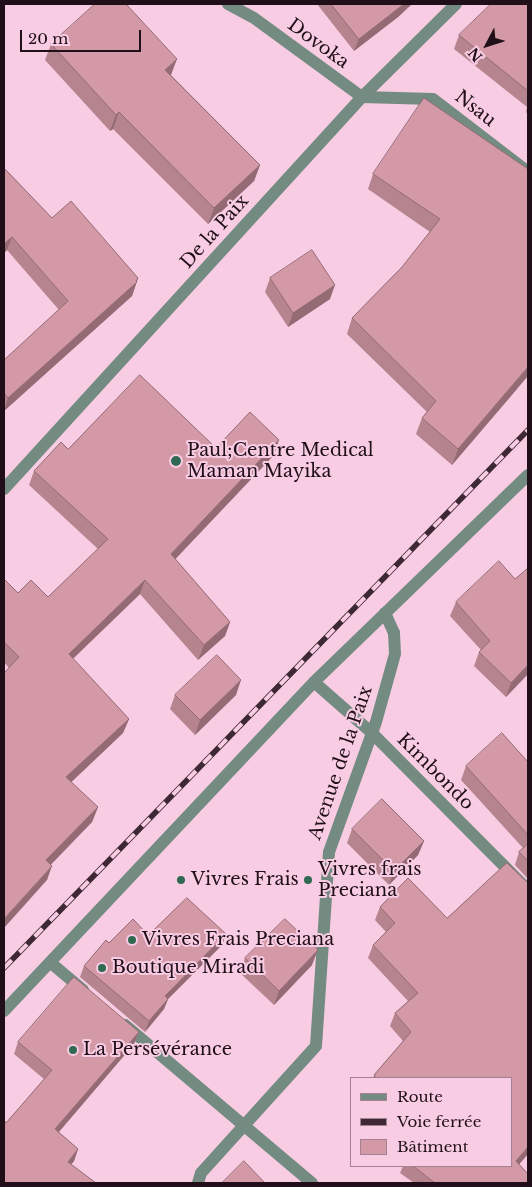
<!DOCTYPE html>
<html>
<head>
<meta charset="utf-8">
<style>
  body { margin:0 }
  #map { position:relative; width:532px; height:1187px; overflow:hidden; background:#f8cde4; font-family:"Libre Baskerville",serif }
  canvas { display:block }
  .frame { position:absolute; inset:0; border:5px solid #200e18; pointer-events:none }
  .legend { position:absolute; left:350px; top:1077px; width:162px; height:90px; box-sizing:border-box; background:#f8cde4; border:1px solid #a28192; margin:0; padding:6px 9px; list-style:none; font-size:15px; color:#200e18 }
  .legend li { display:flex; align-items:center; gap:10px; height:25px }
  .legend b { width:25px; border:1px solid #a28192 }
  .north { position:absolute; left:462px; top:20px; width:50px; height:50px; -webkit-text-stroke:4px #f8cde4; paint-order:stroke; rotate:230deg; font-size:14px; font-weight:700; line-height:20px; text-align:center; color:#200e18 }
  .north::after { content:''; display:block; margin:auto; width:18px; height:22px; background:#200e18; clip-path:polygon(50% 0,100% 100%,50% 72%,0 100%) }
  .scale { position:absolute; left:20px; top:30px; width:121px; height:22px; box-sizing:border-box; border:2px solid #200e18; border-top:0; padding-left:6px; font-size:15px; line-height:18px; white-space:nowrap; color:#200e18; -webkit-text-stroke:4px #f8cde4; paint-order:stroke }
</style>
</head>
<body>
<div id="map">
<canvas width="532" height="1187"></canvas>
<div class="frame"></div>
<ul class="legend">
<li><b style="height:6px;background:#738b80"></b>Route</li>
<li><b style="height:6px;background:#3e2834"></b>Voie ferrée</li>
<li><b style="height:14px;background:#d499a6"></b>Bâtiment</li>
</ul>
<div class="north">N</div>
<div class="scale">20 m</div>
</div>
<script>
const c = document.querySelector('canvas').getContext('2d');
c.lineJoin = 'round';
function stroke(path, color, width, dash) { c.strokeStyle = color; c.lineWidth = width; c.lineCap = dash ? 'butt' : 'round'; c.setLineDash(dash || []); c.stroke(path); }
function fill(path, color) { c.fillStyle = color; c.fill(path, 'evenodd'); }
function write(font, color, halo, rows, align = 'center') {
  c.font = font + ' "Libre Baskerville",serif'; c.lineWidth = 4; c.setLineDash([]); c.textBaseline = 'middle'; c.strokeStyle = halo; c.fillStyle = color; for (const [text, x, y, turn = 0] of rows) {
    c.save(); c.translate(x, y); c.rotate((+turn || 0) * Math.PI / 180); c.textAlign = isNaN(turn) ? turn : align; if (halo) c.strokeText(text, 0, 0); c.fillText(text, 0, 0); c.restore();
  }
}
stroke(new Path2D(`
  M228 4 254 18 362 97 433 99 528 172
  M314 682 372 733 528 890
  M51 963 83 990
  M4 1011 314 682 528 475
  M125 1025 312 1183
  M198 1183 201 1173 316 1046 329 852 376 722 395 654 394 633`), '#738b80', 12);
stroke(new Path2D(`
  M4 489 362 97 456 4
  M385 613 394 633`), '#738b80', 12);
const rail = new Path2D(`
  M4 968 528 430`);
stroke(rail, '#3e2834', 5.5);
stroke(rail, '#f8cde4', 4, [11]);
fill(new Path2D(`
  M317 4H412L398 17 354 51Z
  M528 4V115L526 112 527 107 454 49 459 35Z
  M51 44 171 75 260 165 254 181 208 224 113 129 110 131 45 60Z
  M4 168 52 218 138 278 132 296 4 411V360L59 310 7 250 4 253Z
  M528 169 517 389 452 465 416 434 422 418 427 412 347 334 352 318 402 267 430 232 368 189 373 174Z
  M270 278 330 299 288 327 265 292Z
  M216 448 274 455 175 559 230 622 225 636 198 660 140 594 73 659 129 719 123 733 71 782 98 807 92 822 51 864 47 880 9 668 4 662V579L18 593 48 597 98 549 29 485 34 471 68 449Z
  M528 568V674L506 697 474 666 479 652 481 650 450 616 456 602 515 579Z
  M175 695H236L195 735 170 709Z
  M528 762V879L515 865 519 852 523 848 461 780 466 766Z
  M352 829 424 841 418 855 389 885 347 843Z
  M507 863 528 883V1154L519 1164 528 1174V1183H414L400 1173 403 1166H511V1078H373L374 1075 403 1041 390 1026 395 1013 408 1001 368 958 373 945 386 932 375 920 380 907 408 878 447 918Z
  M226 934 222 945 168 999 164 1009 145 1032 80 977 84 966 109 943 148 935Z
  M245 958 312 965 274 1005 240 973Z
  M139 1032 134 1044 59 1132 78 1149 74 1161 71 1165 6 1123 44 1079 14 1054 18 1042Z`), '#b6848f');
fill(new Path2D(`
  M404 4H412L398 17 354 51 359 39Z
  M177 59 171 75 159 86 165 70Z
  M119 112 113 129 110 131 116 115Z
  M260 165 254 181 208 224 214 208Z
  M12 237 7 250 4 253V244Z
  M138 278 132 296 4 411 8 398Z
  M335 285 330 299 288 327 293 313Z
  M528 367V376L452 465 458 449Z
  M279 440 274 455 166 569 171 554Z
  M145 580 140 594 63 668 69 654Z
  M230 622 225 636 198 660 204 645Z
  M528 665V674L506 697 511 683Z
  M241 680 236 695 195 735 200 720Z
  M129 719 123 733 61 792 66 777Z
  M98 807 92 822 41 875 46 860Z
  M424 841 418 855 389 885 394 871Z
  M52 866 47 880 4 928V919Z
  M226 934 222 945 168 999 164 1009 145 1032 149 1021 165 996Z
  M318 950 312 965 274 1005 279 991Z
  M139 1032 134 1044 51 1141 55 1129Z
  M528 1147V1154L511 1174 516 1161Z
  M78 1149 74 1161 63 1174 68 1162Z`), '#946b74');
const building = new Path2D(`
  M95 4H126L177 59 165 70 260 165 214 208 119 112 116 115 51 44Z
  M331 4H404L359 39Z
  M491 4H528V91L459 35Z
  M424 98 528 169V367L458 449 422 418 436 401 352 318 402 267 440 219 373 174Z
  M4 168 52 218 71 201 138 278 136 281 137 282 8 398 4 393V360L68 301 12 237 4 244Z
  M312 250 335 285 293 313 270 278Z
  M140 375 216 448 250 412 279 440 171 554 230 622 204 645 145 580 69 654 129 719 66 777 98 807 46 860 52 866 4 919V673L19 657 4 642V579L18 593 31 580 48 597 108 539 34 471 61 442 68 449Z
  M499 561 515 579 528 568V665L511 683 479 652 490 641 456 602Z
  M217 655 241 680 200 720 175 695Z
  M502 733 528 762V835L466 766Z
  M382 799 424 841 394 871 352 829Z
  M528 844V861L519 852Z
  M507 863 528 883V1147L516 1161 528 1174V1183H435L413 1166H511V1078H377L374 1075 411 1032 395 1013 418 993 373 945 395 923 380 907 408 878 447 918Z
  M187 898 226 934 165 996 168 999 149 1021 84 966 106 940 109 943 133 919 148 935Z
  M285 919 318 950 279 991 245 958Z
  M74 977 139 1032 55 1129 78 1149 68 1162 96 1183H4V1120L6 1123 52 1070 18 1042Z
  M244 1161 265 1183H222Z`);
fill(building, '#d499a6');
stroke(building, '#946b74', 1);
for (const [x, y, r, color] of [
  [176,461,6,"#2f6952"],
  [181,880,5,"#2f6952"],
  [308,880,5,"#2f6952"],
  [132,940,5,"#2f6952"],
  [102,968,5,"#2f6952"],
  [73,1050,5,"#2f6952"]
]) { const dot = new Path2D(); dot.arc(x, y, r, 0, 2 * Math.PI); c.fillStyle = color; c.fill(dot); stroke(dot, '#f8cde4', 2); }
write('18px', '#200e18', '#f8cde4', [
  ["Dovoka",318,44,36],
  ["Nsau",475,109,38],
  ["De la Paix",215,232,-48],
  ["Avenue de la Paix",341,763,-71],
  ["Kimbondo",435,772,45]
]);
write('18px', '#200e18', '#f8cde4', [
  ["Paul;Centre Medical",187,451],
  ["Maman Mayika",187,472],
  ["Vivres frais",318,870],
  ["Preciana",318,891],
  ["Vivres Frais",191,880],
  ["Vivres Frais Preciana",142,940],
  ["Boutique Miradi",112,968],
  ["La Persévérance",83,1050]
], 'left');
</script>
</body>
</html>
